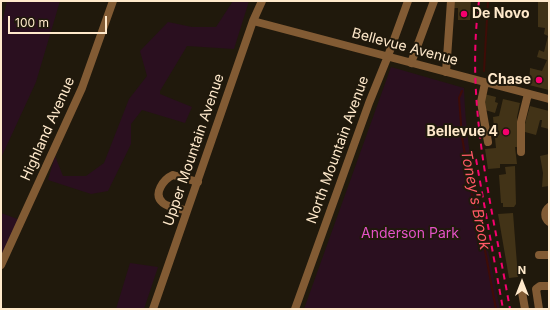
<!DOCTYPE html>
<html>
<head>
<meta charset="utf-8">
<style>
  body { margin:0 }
  #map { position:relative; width:550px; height:310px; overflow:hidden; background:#20190c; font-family:Inter,sans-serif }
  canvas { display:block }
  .frame { position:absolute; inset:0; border:2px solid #ffe9cb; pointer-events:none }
  .north { position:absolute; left:502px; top:262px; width:40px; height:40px; -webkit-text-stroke:3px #20190c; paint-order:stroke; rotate:0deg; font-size:11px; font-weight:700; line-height:16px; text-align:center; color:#ffe9cb }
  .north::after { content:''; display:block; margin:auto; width:14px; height:18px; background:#ffe9cb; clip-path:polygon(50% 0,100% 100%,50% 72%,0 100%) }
  .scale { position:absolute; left:8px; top:16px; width:99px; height:18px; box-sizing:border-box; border:2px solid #ffe9cb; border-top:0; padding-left:5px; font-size:12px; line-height:14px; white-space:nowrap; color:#ffe9cb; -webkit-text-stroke:3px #20190c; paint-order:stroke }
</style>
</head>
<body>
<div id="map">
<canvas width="550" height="310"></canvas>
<div class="frame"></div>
<div class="north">N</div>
<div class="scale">100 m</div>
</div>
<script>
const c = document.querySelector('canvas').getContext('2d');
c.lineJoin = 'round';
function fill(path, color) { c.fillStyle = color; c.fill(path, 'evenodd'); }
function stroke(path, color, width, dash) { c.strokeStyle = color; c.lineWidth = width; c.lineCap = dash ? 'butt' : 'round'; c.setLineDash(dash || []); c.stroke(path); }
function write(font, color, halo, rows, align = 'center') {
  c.font = font + ' Inter,sans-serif'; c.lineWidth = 4; c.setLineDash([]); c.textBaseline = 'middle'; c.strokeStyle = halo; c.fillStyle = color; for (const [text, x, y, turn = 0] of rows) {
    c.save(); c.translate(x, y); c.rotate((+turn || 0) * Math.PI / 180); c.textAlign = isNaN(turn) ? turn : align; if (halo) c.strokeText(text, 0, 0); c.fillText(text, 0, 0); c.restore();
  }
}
fill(new Path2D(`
  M7 1H60L36 82 1 158V27Z
  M233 1H249L234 49 187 46 160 91V94L192 107 185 123 142 110 131 124V144L108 191 91 194 48 180 55 156 63 176H86L104 163 129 99 147 76 140 51 168 22 192 27H216Z
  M391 67 464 88C466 162 486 236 500 309H304Z
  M1 213 23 221 1 260Z
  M130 263 158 267 144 309H116Z`), '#2a0f1f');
stroke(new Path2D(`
  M484 71 488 1
  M462 91 459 98 462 137 472 195 481 229 496 309`), '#3e0c07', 2);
fill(new Path2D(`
  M455 1H471L470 20H458V8H454Z
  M538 1 549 2V90L529 85 530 68 542 71 547 60 537 57 539 50 544 52 548 36 544 34 545 28 538 27Z
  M484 94 496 97 495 102 498 103 495 113 482 109Z
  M503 99 520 103 517 117V147H515L517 164H500V168L488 169 485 149 496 148 493 117 499 116Z
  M530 106 549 111V129L541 127 542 120H540L536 135 525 132V124Z
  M549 154V186L542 187 543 173 540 156Z
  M515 166 516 204 514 207H503V203H501L499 175 506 174 505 167Z
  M513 213 518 277 509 278 498 214Z`), '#423317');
stroke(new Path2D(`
  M253 21 549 99
  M411 63 434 1
  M446 72 451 1
  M485 83 481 102 488 142
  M521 152V122L528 94
  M549 207C544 211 544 218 549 222
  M187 211C180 208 169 208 163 203 152 194 164 179 173 175L198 182
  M539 255H549
  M1 265 82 88 113 1
  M522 292 525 309
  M153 309 253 21 262 1
  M295 309 369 103 388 56 408 1
  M539 309 536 289 540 286H549`), '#825b34', 8);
stroke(new Path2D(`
  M479 1C465 106 492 206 510 309
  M476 159 503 309`), '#f6006d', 2, [6, 5]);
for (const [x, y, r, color] of [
  [464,14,4,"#f6006d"],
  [539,80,4,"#f6006d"],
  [506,132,4,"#f6006d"]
]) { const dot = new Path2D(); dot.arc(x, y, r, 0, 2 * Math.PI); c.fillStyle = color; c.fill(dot); stroke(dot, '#20190c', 1.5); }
write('bold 14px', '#ffe9cb', '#20190c', [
  ["De Novo",472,14,"left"],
  ["Chase",531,80],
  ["Bellevue 4",498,132]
], 'right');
write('14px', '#ffe9cb', '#20190c', [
  ["Bellevue Avenue",405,47,15],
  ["Highland Avenue",48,129,-66],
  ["Upper Mountain Avenue",194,150,-71],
  ["North Mountain Avenue",338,150,-70]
]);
write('14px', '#e452c6', '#20190c', [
  ["Anderson Park",410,234]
]);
write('italic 15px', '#ff5966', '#20190c', [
  ["Toney's Brook",475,200,79]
]);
</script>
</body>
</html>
